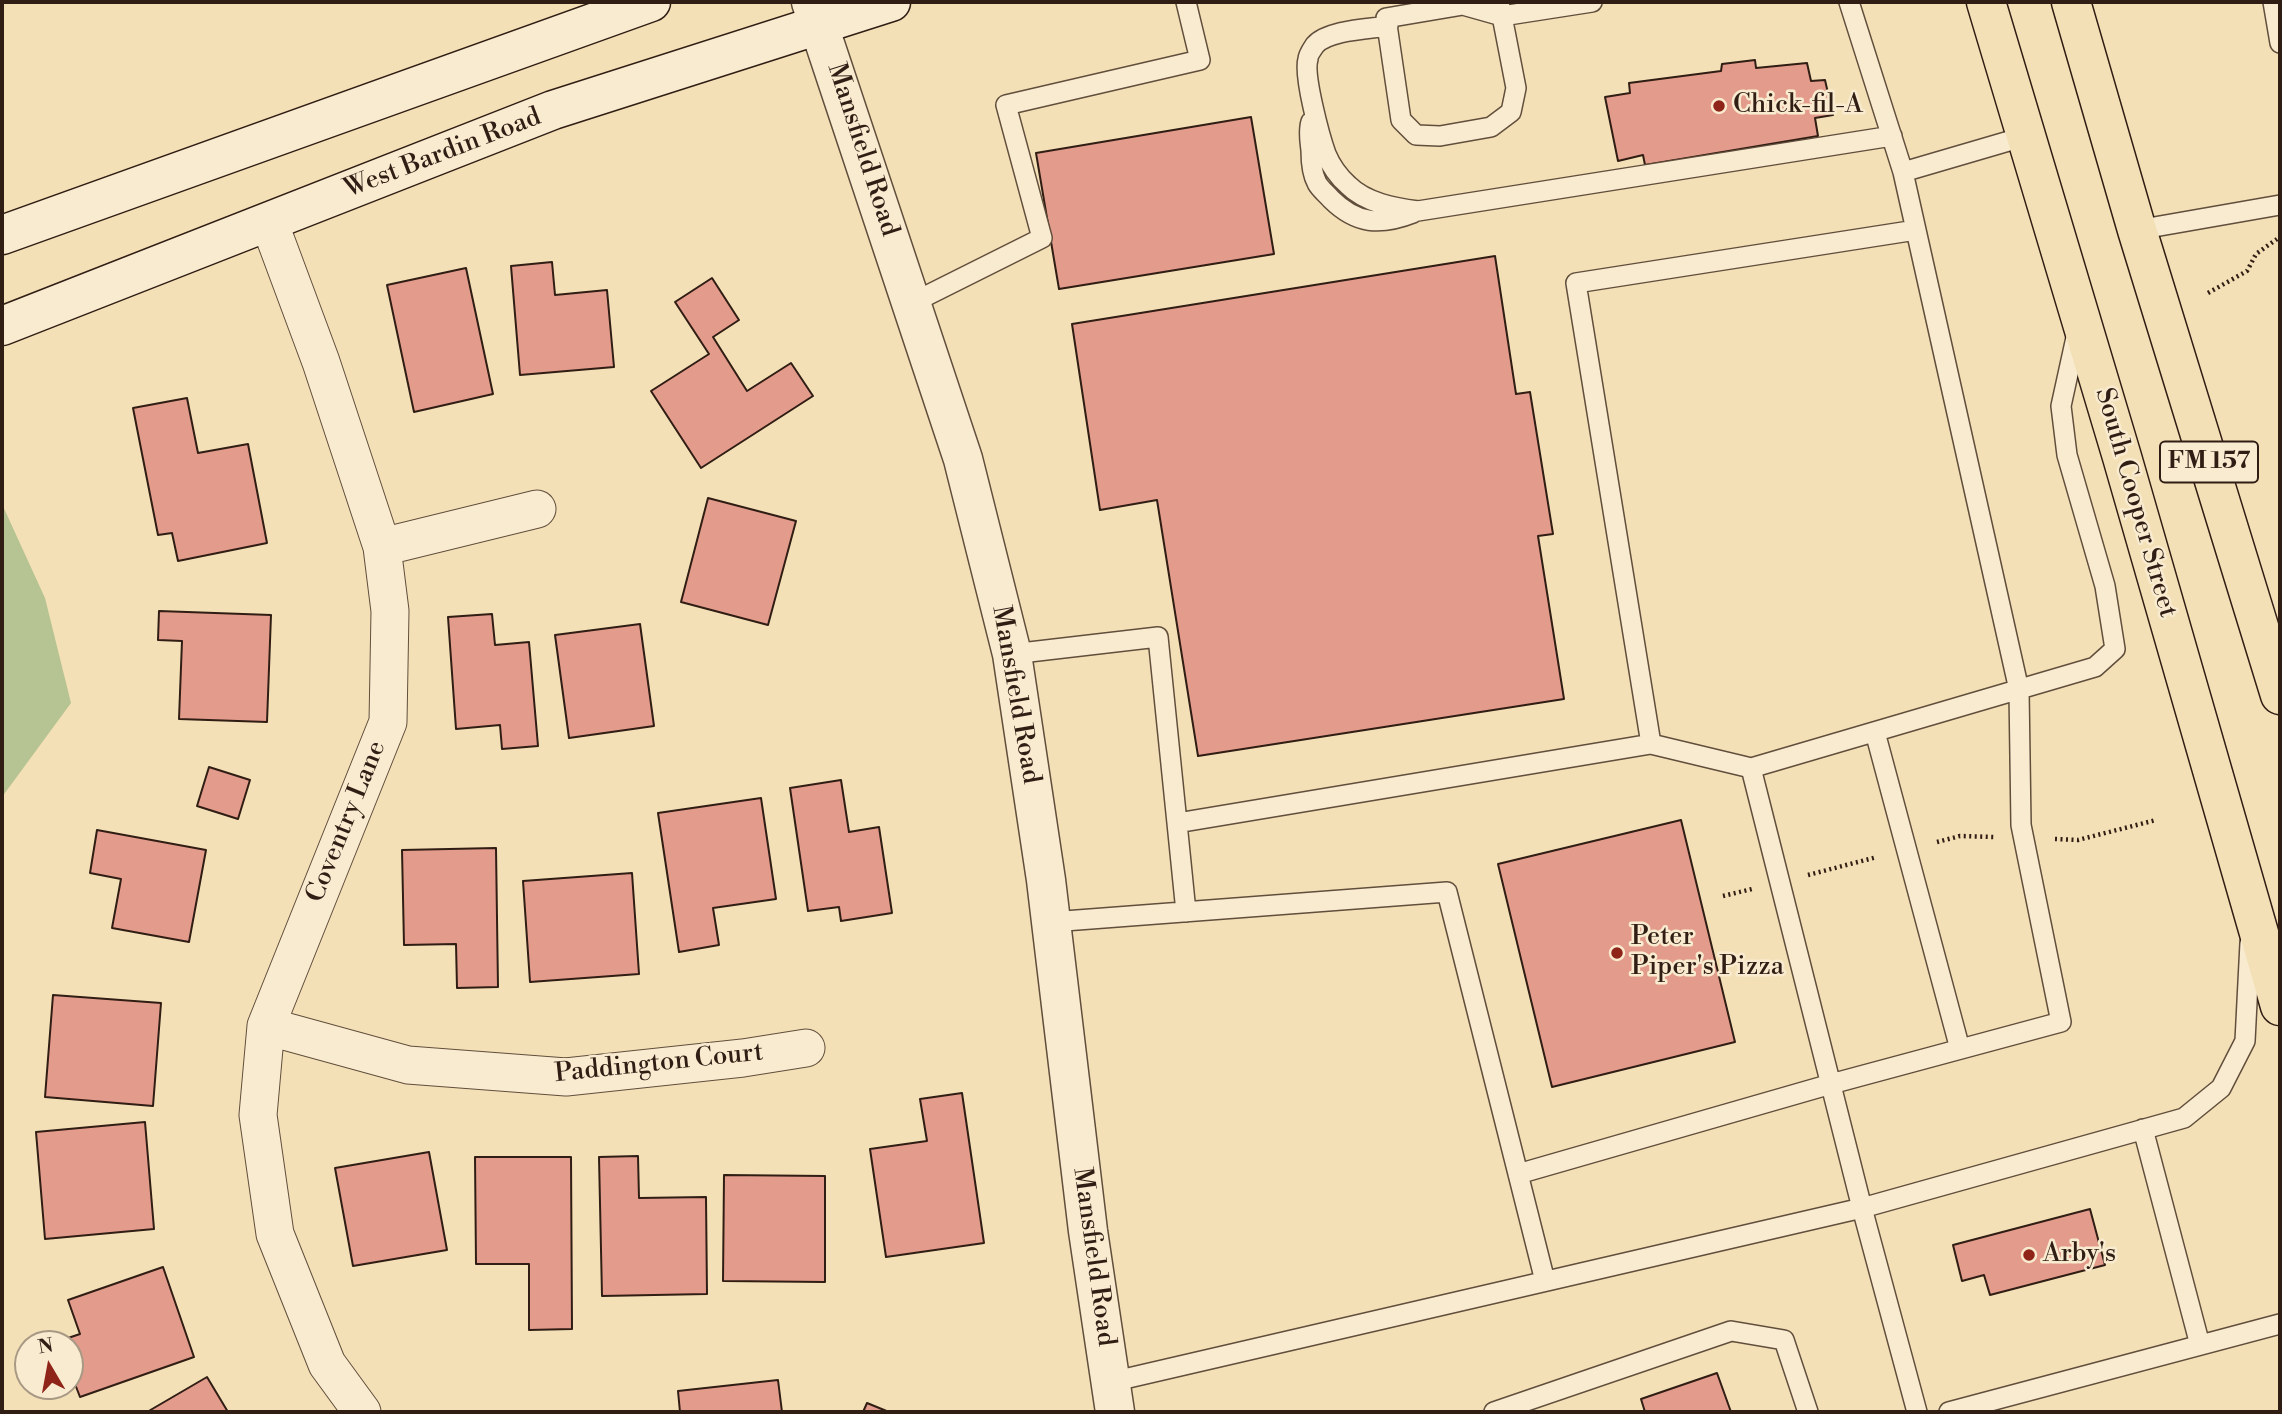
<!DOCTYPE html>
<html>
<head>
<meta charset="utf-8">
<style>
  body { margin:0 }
  #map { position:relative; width:2282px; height:1414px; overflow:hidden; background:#f4e0b6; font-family:"Libre Bodoni",serif }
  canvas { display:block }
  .frame { position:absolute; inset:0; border:4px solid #301d14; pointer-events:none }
  .north { position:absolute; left:14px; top:1330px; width:70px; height:70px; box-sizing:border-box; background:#f8ebd0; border:2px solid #a89985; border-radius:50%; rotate:350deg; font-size:19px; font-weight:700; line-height:28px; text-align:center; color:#301d14 }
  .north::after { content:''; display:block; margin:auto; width:24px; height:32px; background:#8f2418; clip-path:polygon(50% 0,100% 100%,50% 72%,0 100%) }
</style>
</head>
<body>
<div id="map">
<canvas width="2282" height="1414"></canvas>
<div class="frame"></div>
<div class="north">N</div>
</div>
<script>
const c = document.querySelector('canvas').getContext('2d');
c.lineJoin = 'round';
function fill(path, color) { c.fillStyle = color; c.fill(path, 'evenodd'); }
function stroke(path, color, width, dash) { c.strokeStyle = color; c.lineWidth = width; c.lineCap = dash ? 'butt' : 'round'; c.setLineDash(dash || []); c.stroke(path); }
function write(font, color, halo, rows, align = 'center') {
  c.font = font + ' "Libre Bodoni",serif'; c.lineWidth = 5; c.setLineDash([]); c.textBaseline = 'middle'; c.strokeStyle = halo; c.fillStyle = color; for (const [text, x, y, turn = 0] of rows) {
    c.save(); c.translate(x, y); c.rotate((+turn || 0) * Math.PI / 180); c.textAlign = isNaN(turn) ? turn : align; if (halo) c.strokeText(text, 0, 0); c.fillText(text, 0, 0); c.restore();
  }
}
fill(new Path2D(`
  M2 504 45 598 71 703 2 797Z`), '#b6c392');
const building = new Path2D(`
  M1755 60 1756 68 1807 63 1811 81 1825 80 1833 115 1815 118 1818 136 1645 165 1643 155 1618 161 1605 97 1630 93 1629 83 1721 71 1722 64Z
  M1251 117 1274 254 1059 289 1036 153Z
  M1495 256 1516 394 1530 392 1553 534 1538 536 1564 699 1198 756 1157 500 1100 510 1072 324Z
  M552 262 555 295 607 290 614 367 520 375 511 266Z
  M466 268 493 394 414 412 387 285Z
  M712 278 739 320 713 337 747 391 791 363 813 396 701 468 651 391 709 354 675 302Z
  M187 398 198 453 248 444 267 543 178 561 172 533 158 535 133 408Z
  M708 498 796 521 768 625 681 602Z
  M159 611 271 615 267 722 179 719 182 641 158 640Z
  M492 614 495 645 529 642 538 746 502 749 500 725 456 729 448 617Z
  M640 624 654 726 569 738 555 635Z
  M209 767 250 780 238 819 197 806Z
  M841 780 849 832 879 827 892 913 841 921 839 907 808 911 790 788Z
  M761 798 776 899 713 908 719 945 679 952 658 813Z
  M1681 820 1735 1042 1552 1087 1498 864Z
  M97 830 206 850 189 942 112 928 121 879 90 873Z
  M496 848 498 987 457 988 456 944 404 945 402 850Z
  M632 873 639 974 530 982 523 881Z
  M53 995 161 1003 153 1106 45 1097Z
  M962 1093 984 1243 886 1257 870 1149 927 1141 920 1099Z
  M145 1122 154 1229 45 1239 36 1132Z
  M429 1152 447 1250 353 1266 335 1168Z
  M638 1156 639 1198 706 1197 707 1294 602 1296 599 1157Z
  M475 1157H571L572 1329 529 1330V1264H476Z
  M724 1175 825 1176V1282L723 1281Z
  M2090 1209 2105 1265 1990 1295 1984 1275 1962 1281 1953 1245Z
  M163 1267 194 1357 80 1397 70 1371V1344H60L59 1341 80 1334 68 1300Z
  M1717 1373 1731 1412H1645L1641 1399Z
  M207 1377 228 1412H147Z
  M778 1380 782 1412H680L678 1391Z
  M867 1403 889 1412H863Z`);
fill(building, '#e39b8b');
stroke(building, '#301d14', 2);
const service = new Path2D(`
  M1849 2 1903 172
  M2273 2 2280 43
  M1499 3 1502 16 1592 2
  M1463 5 1502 16 1516 88 1511 112 1491 127 1440 136 1416 135 1401 120 1386 18Z
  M1388 26C1369 29 1328 30 1315 45 1313 48 1308 55 1308 59 1303 75 1320 137 1326 154 1331 166 1339 177 1348 185 1366 203 1395 208 1418 211L1892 136
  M1311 122C1308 131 1310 141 1311 150 1311 160 1312 174 1317 183 1320 189 1327 194 1331 199 1356 224 1380 226 1413 213
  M2137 230 2280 205
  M912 303 1042 238 1006 105 1200 60 1186 2
  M1012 654 1158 637 1177 823
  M1875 732 1960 1049
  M1751 768 1651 744 1576 283 1916 230
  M1186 912 1177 823 1651 744
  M1051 922 1447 892 1545 1281
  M2143 1129 2200 1345
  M1518 1174 1831 1084 2061 1022 2021 825 2019 690 1903 172 2026 136
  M1111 1382 1862 1208 2184 1118 2221 1088 2245 1041 2250 943
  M1494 1412 1731 1331 1784 1340 1808 1412
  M1917 1412 1862 1208 1751 768 2095 667 2115 649 2105 586 2067 455 2061 406 2077 333
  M1949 1412 2280 1324`);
const minor = new Path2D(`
  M269 222 321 362 382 547 390 611 388 722 266 1026 258 1115 275 1234 327 1364 362 1412
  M382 547 537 509
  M266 1026 408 1065 566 1077 743 1058 806 1048`);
const tertiary = new Path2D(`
  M811 2 963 459 1012 654 1046 880 1088 1231 1115 1412`);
const secondary = new Path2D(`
  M2 235 651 2
  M2 326 553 110 891 2`);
const primary = new Path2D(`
  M1986 2 2122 457 2280 1006
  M2071 2 2137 230 2280 695`);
stroke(service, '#614e3c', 22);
stroke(minor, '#614e3c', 39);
stroke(tertiary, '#614e3c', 41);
stroke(secondary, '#301d14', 41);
stroke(primary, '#301d14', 41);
stroke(new Path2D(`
  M2208 293 2247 271 2256 254 2277 239
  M2055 839 2078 840 2156 820
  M1937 842 1960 836 1994 837
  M1808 875 1877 857
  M1723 896 1752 889`), '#301d14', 4.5, [2, 3.5]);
stroke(service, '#f8ebd0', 19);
stroke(minor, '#f8ebd0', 37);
stroke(tertiary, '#f8ebd0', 38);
stroke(secondary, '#f8ebd0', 38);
stroke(primary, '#f4e0b6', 38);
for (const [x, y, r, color] of [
  [1719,106,7,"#8f2418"],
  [1617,953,7,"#8f2418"],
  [2029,1255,7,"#8f2418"]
]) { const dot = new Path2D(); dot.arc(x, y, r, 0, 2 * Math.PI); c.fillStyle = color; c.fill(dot); stroke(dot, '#f8ebd0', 2.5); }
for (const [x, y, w] of [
  [2209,462,98]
]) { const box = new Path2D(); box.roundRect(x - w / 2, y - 20.5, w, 41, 5); c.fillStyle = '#f8ebd0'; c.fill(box); stroke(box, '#301d14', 2); }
write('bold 24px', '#301d14', null, [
  ["FM 157",2209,462]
]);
write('26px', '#301d14', '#f8ebd0', [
  ["Chick-fil-A",1733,106],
  ["Peter",1631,938],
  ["Piper's Pizza",1631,968],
  ["Arby's",2043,1255]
], 'left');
write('26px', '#301d14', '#f8ebd0', [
  ["Mansfield Road",862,150,72],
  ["West Bardin Road",443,154,-21],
  ["South Cooper Street",2135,503,74],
  ["Mansfield Road",1015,695,80],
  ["Coventry Lane",347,822,-68],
  ["Paddington Court",659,1064,-6],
  ["Mansfield Road",1093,1257,82]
]);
</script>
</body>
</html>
